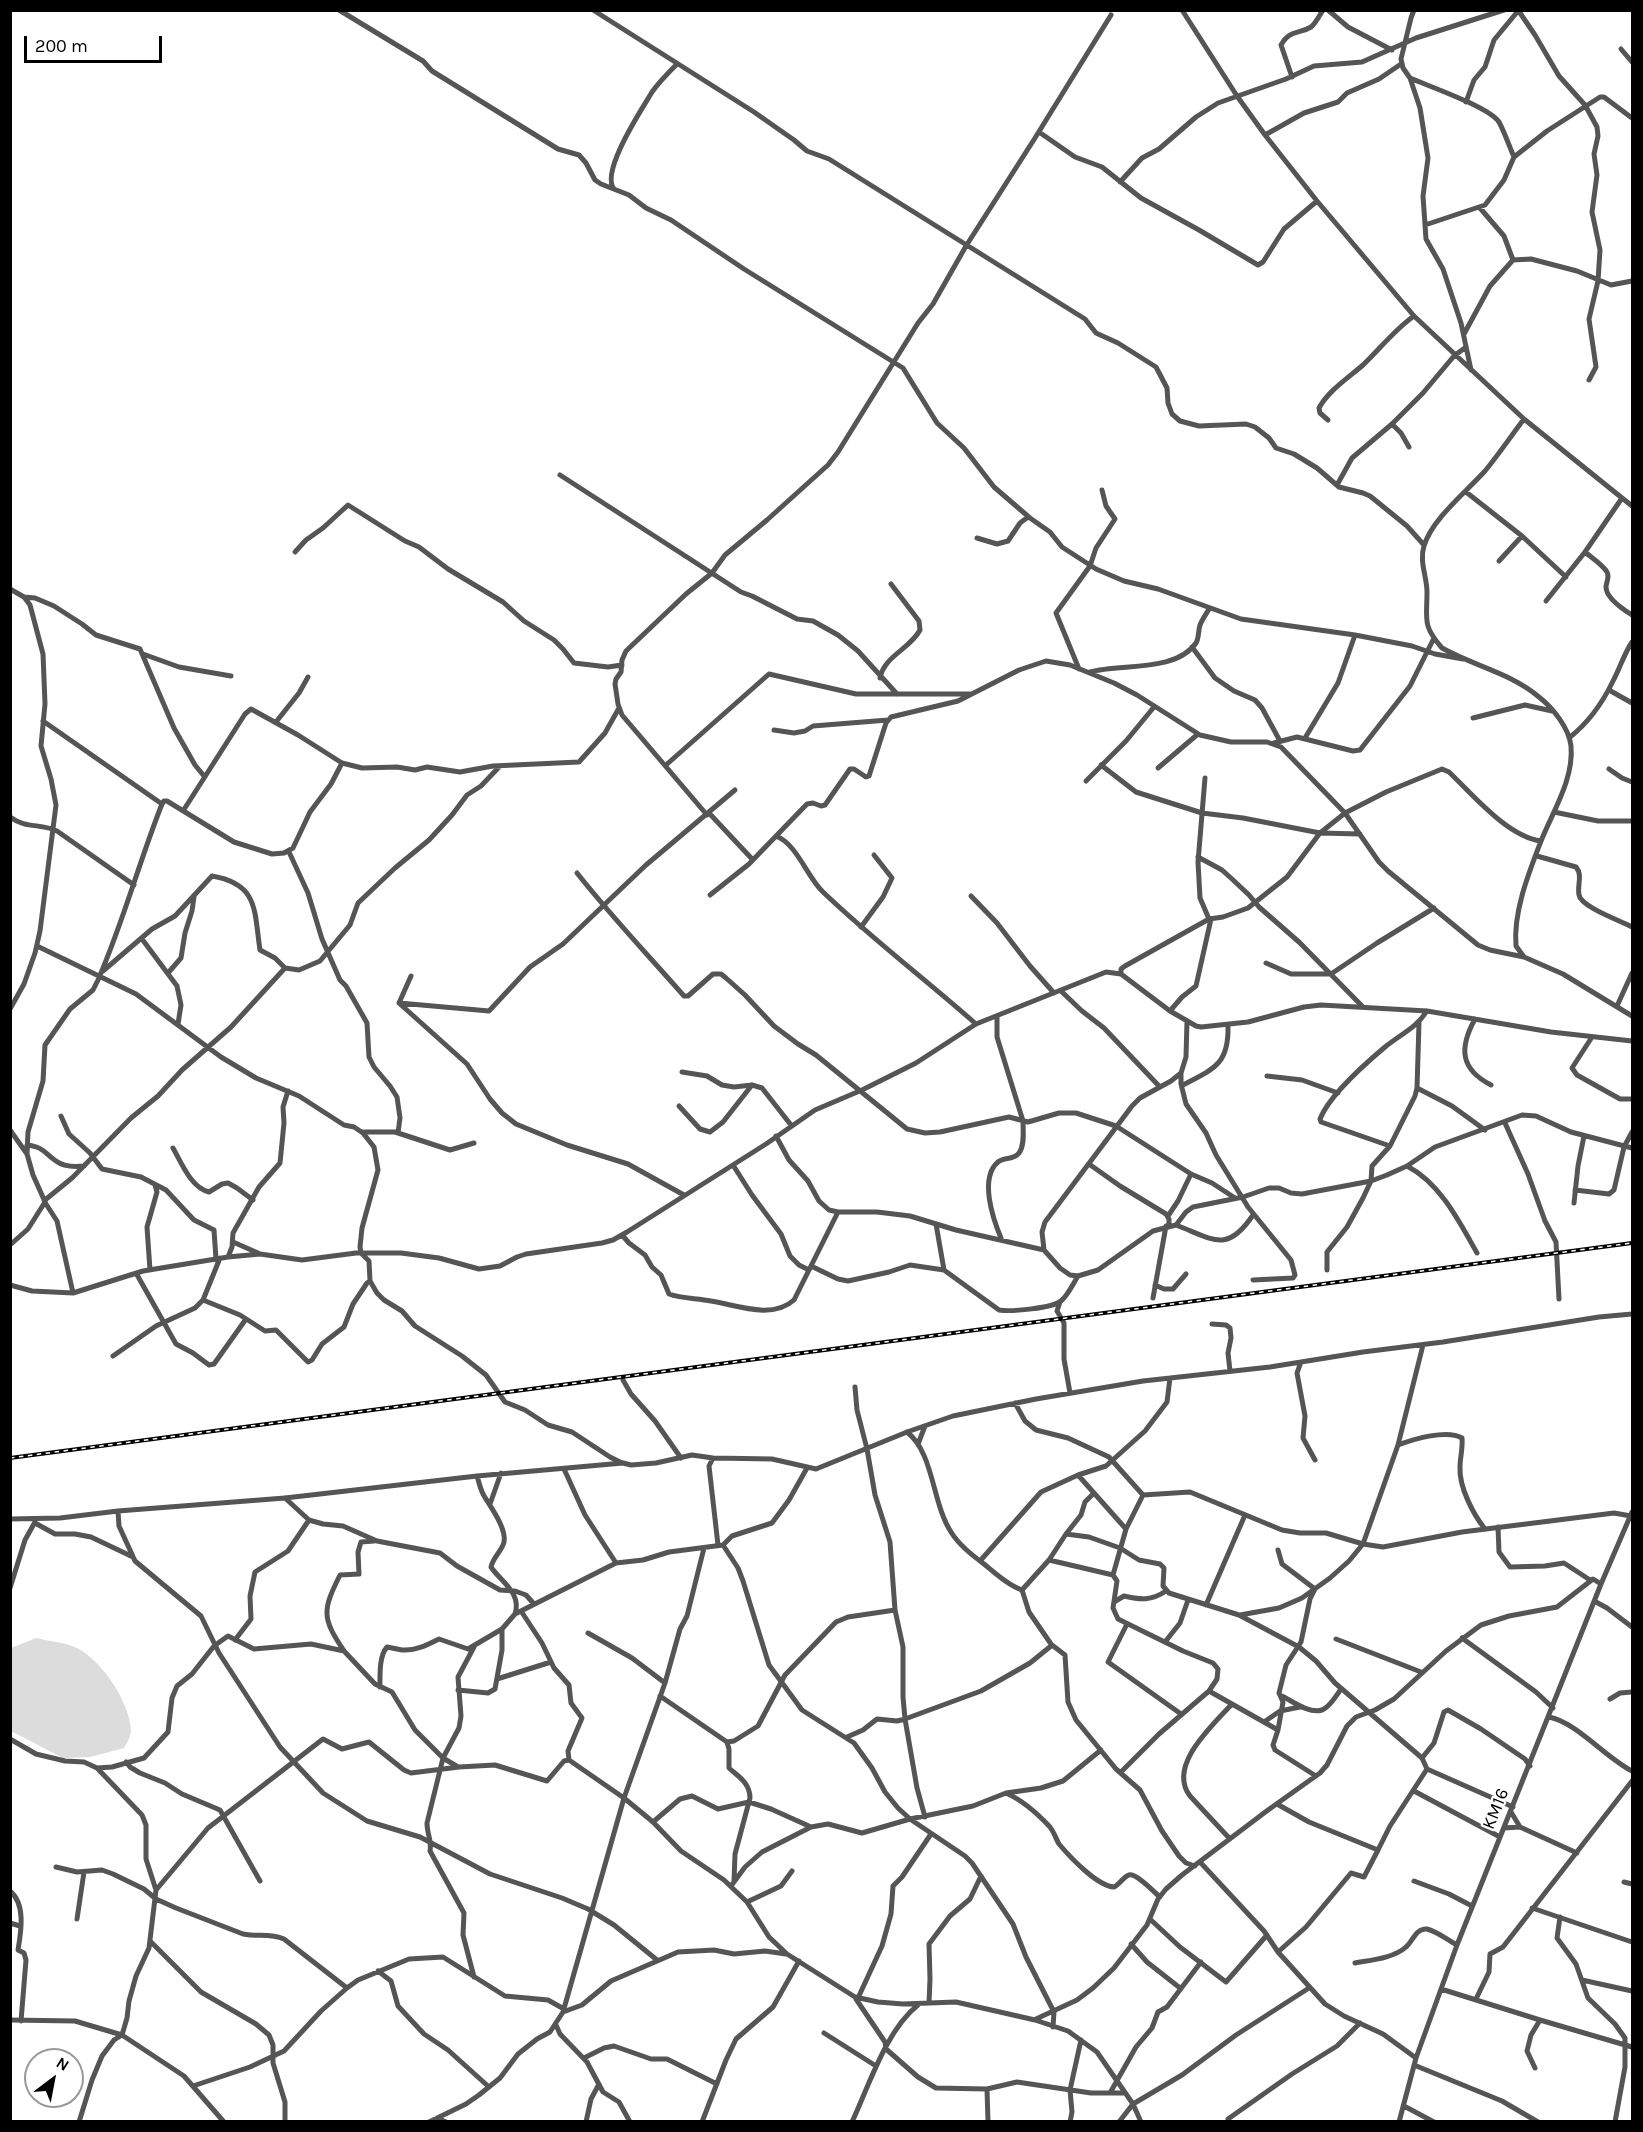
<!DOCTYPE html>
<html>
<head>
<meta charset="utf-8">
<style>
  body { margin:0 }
  #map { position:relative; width:1643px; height:2132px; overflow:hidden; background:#fff; font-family:Karla,sans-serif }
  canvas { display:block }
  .frame { position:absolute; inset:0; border:12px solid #000; pointer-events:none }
  .north { position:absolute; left:24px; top:2048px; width:60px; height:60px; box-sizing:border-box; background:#fff; border:2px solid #999; border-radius:50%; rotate:32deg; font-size:16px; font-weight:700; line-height:24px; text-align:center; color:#000 }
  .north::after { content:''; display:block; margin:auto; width:21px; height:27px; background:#000; clip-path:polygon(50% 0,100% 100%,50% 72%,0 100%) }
  .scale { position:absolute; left:24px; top:36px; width:138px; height:27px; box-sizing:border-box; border:3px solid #000; border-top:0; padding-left:8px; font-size:18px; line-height:21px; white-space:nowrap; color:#000; -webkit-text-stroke:4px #fff; paint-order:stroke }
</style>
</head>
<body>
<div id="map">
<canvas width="1643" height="2132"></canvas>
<div class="frame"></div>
<div class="north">N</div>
<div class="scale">200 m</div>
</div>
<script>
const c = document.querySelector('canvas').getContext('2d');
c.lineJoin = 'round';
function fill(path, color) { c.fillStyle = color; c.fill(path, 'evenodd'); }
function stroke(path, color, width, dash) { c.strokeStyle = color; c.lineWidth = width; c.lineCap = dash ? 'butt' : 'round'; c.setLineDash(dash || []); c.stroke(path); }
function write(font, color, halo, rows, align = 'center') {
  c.font = font + ' Karla,sans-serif'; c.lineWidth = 4.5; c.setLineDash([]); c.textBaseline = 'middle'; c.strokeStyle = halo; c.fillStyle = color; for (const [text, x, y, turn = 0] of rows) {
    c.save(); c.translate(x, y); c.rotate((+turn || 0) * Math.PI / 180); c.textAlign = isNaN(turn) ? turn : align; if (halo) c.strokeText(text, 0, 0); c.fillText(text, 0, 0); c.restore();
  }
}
fill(new Path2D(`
  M36 1638C48 1641 61 1642 72 1646 100 1656 130 1702 131 1731 131 1736 127 1743 124 1748L90 1757 63 1758 11 1731V1648Z`), '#dcdcdc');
stroke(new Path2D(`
  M339 10 423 61 432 71 558 149 579 155 586 163 595 180 601 184 629 195 646 208 671 220 744 269 903 368 937 423 964 448 994 487 1030 518 1050 532 1062 547 1096 569 1124 581 1158 589 1241 619 1355 635 1412 646 1435 654 1463 659
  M593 10 754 112 794 140 807 151 829 159 1085 319 1096 333 1118 343 1156 367 1167 388 1168 403 1172 414 1180 421 1199 426 1246 424 1255 427 1269 438 1276 448 1294 454 1317 468 1339 487 1363 493 1370 496 1407 526 1424 545
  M1182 10 1237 96 1265 135 1317 201 1414 316 1524 419 1632 506
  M1328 10 1348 27 1392 50
  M1414 10 1411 18 1401 59 1403 68 1410 78 1420 108 1428 158 1423 196 1426 239 1443 269 1461 323 1471 370
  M1518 10 1535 35 1559 76 1585 105 1597 127 1598 136 1594 154 1597 175 1592 212 1600 250 1598 281 1589 319 1596 367 1589 380
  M1621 49 1632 62
  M1292 77 1281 45C1290 29 1298 35 1311 27 1316 23 1319 16 1323 10
  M1410 78C1428 86 1489 107 1499 122 1505 133 1509 146 1514 157
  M1466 102 1474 80 1485 67 1494 40 1518 11
  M1039 132 1075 157 1102 167 1141 198 1199 230 1258 265 1263 262 1284 229 1317 201
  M1265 135 1304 113 1338 102 1347 93 1379 79 1401 64
  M1120 182 1142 158 1159 149 1196 117 1218 103 1286 79 1314 66 1362 62 1416 38 1504 10
  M614 189C600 172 642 109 652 92 659 82 668 73 677 64
  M1480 208 1504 236 1513 260
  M1425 225 1485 205 1504 180 1514 157 1547 131 1600 97H1604L1632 118
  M1464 334 1490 286 1513 260 1531 259 1577 271 1611 285 1632 281
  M1524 419C1511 436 1499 454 1485 471 1466 492 1432 519 1424 546 1419 561 1427 577 1427 592 1427 620 1422 625 1442 648 1474 666 1511 673 1539 697 1553 708 1569 728 1571 746 1574 779 1553 811 1541 841 1529 872 1513 912 1516 946L1524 957 1563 974 1632 1016
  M1328 420 1320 413 1319 408C1328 391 1348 378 1363 365 1380 349 1394 330 1414 316
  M1392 424 1401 433 1409 447
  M560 475 741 592 752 596 797 619 813 621 838 635 858 651 897 694
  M1337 485 1352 458 1392 424 1423 393 1454 356 1466 347
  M1466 492 1522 536 1566 577
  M977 538 997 544 1008 541 1020 523 1028 517
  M295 552 306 540 323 528 348 505 405 541 419 547 448 569 503 602 524 621 554 640 563 649 574 663 608 667 622 665
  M1585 552C1592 558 1603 565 1607 572 1610 578 1606 582 1606 587 1606 598 1624 610 1632 615
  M1499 561 1522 536
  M10 589 24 597 30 605 43 654 45 704 41 746 51 779 56 805 40 931 35 953 24 984 10 1009
  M24 597 35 598 54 606 82 624 96 635 140 649 174 728 195 765 204 776
  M1546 601 1585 552 1622 498
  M1192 647 1215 678 1234 691 1255 700 1262 708 1280 741
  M143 654 179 667 231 676
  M1079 669 1056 613 1090 566 1096 548 1115 519 1106 506 1102 490
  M1090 672C1121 663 1175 673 1196 643 1199 638 1198 632 1200 625 1202 620 1206 614 1209 609
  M880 678C884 656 910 649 920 630L919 621 891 584
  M1609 690 1632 703
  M1473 718 1525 705 1552 711
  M43 721 162 804 164 801H167L234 842 272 854 284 853 293 848 310 812 331 784 342 763
  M276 722 299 693 308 677
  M774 730 794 733 805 731 813 726 888 720
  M1305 738 1338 683 1355 635
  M1569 738C1588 723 1603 702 1613 681 1620 668 1624 654 1632 642
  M1274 743 1297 737 1353 751 1360 750 1410 686 1434 638
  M666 765 769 674 856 694H970
  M1101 765 1136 792 1202 813 1243 818 1320 833 1360 834
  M1158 768 1198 734
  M1609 769 1622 778 1632 782
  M1205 778 1198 862 1200 898 1209 919
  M1086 781 1126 741 1154 707
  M183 811 245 714 251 709 298 735 342 763 362 768 397 767 415 770 427 767 460 772 493 766 579 762 605 733 619 708
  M1554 812 1598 821H1632
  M709 813 753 860
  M707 815 622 715 618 704 615 684 616 679 621 672 622 660 626 651 686 594 712 573 725 555 767 520 828 465 838 452 918 323 933 304 966 246 1035 138 1111 15
  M10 817C26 829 41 823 57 831L134 885
  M776 836C797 844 807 877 823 892 871 938 925 979 976 1024
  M289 852 308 893 322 939 340 980 346 986 367 1023 369 1057 374 1067 390 1086 397 1097 400 1118 398 1133
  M1537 856 1576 867C1583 875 1577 885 1579 895 1581 907 1621 921 1632 927
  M1198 857 1222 870 1232 879 1249 895 1259 907 1299 942 1363 1007
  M577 873C611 916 648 955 684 996H688L713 974H721L726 978 745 995 774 1026 798 1044 816 1055 907 1129 925 1133 940 1132 1009 1117 1028 1122 1059 1113H1076L1116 1126 1191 1174 1212 1183 1235 1198
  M710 895 749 864 807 804 813 803 821 806 825 805 850 769H854L866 777 869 776 886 723 891 717 958 701 1019 670 1046 661 1070 665 1114 683 1137 695 1200 735 1231 742H1267L1281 747 1345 813 1379 862 1388 871 1478 945 1490 950 1524 957
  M971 896 997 923 1030 966 1054 993
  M861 927 883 897 892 878 874 855
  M142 939 177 986 181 1005 178 1024
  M37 946 136 994 221 1057 256 1078 299 1096 344 1125 354 1127 363 1133 374 1147 378 1170 362 1228 360 1247 361 1253 369 1261 370 1281 377 1293 384 1300 402 1311 415 1326 462 1356 486 1375 505 1402 525 1410 548 1425 572 1432 610 1457 622 1463
  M1266 963 1291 974H1331L1377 943 1434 908
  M103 971 152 929 175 916 212 876C259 884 254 911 260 950L275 958 285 968
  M168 973 181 958 185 933 192 911 194 897
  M1121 974V969L1125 966 1209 919 1223 917 1248 908 1287 877 1320 833 1345 813 1386 792 1442 769 1449 772C1473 795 1508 837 1541 841
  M411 976 399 1003 467 1064 490 1099 502 1113 516 1124 567 1145 628 1164 684 1195
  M1061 991 1082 1011 1104 1028 1159 1086
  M399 1003 489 1011 530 967 563 944 646 865 735 790
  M1617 1006 1632 973
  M1170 1011 1182 997 1196 986 1211 919
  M997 1016V1037L1023 1121C1023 1130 1025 1145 1019 1153 1014 1160 1004 1157 998 1162 979 1178 993 1219 1001 1238
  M1475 1019C1459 1048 1460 1069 1491 1085
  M1187 1021 1186 1057 1181 1073 1171 1081 1140 1098 1132 1106 1045 1222 1042 1232 1044 1250 1060 1268 1070 1275 1078 1276 1098 1270 1153 1231 1176 1225 1186 1212 1193 1207 1243 1197 1269 1188H1279L1291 1193 1302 1194 1371 1181 1387 1175 1407 1166 1435 1147 1522 1115 1536 1116 1571 1132 1632 1148
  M1592 1037 1572 1068 1577 1075 1620 1099H1632
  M682 1072 707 1076 722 1085 734 1087 752 1085 762 1088 791 1125
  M1181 1073V1084L1186 1104 1206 1133 1216 1155 1248 1207 1291 1260 1295 1275 1293 1278 1253 1280
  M1267 1076 1302 1080 1338 1093
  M1183 1085C1214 1069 1229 1064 1228 1026
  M1417 1088 1452 1106 1485 1130
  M679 1106 700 1129 710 1132 723 1122 752 1085
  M61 1116 69 1134 90 1153 102 1169 141 1177 166 1190 194 1220 214 1230 216 1259
  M1505 1123 1528 1174 1545 1221 1556 1242 1559 1299
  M10 1130 27 1154 33 1175 46 1204 57 1221 73 1293
  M362 1132H395L450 1150 474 1143
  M776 1136 789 1160 808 1181 819 1201 829 1210 838 1212H877L910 1216 956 1230 1044 1250
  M27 1145C44 1147 44 1153 56 1161 64 1167 75 1167 84 1166
  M1390 1146 1321 1122 1320 1119C1329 1096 1366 1063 1385 1047 1401 1034 1416 1028 1427 1011
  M173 1148C181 1162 191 1188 209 1192L222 1184 228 1183 237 1188 253 1200
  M27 1154 28 1132 43 1081 45 1045 70 1009 93 990 98 980C123 923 139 862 162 804
  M1089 1164 1120 1186 1166 1214 1169 1219V1225
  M733 1165 752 1195 781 1234 790 1256 799 1265 809 1270
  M1407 1166C1440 1183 1459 1221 1477 1253
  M1575 1190 1609 1194 1614 1190 1624 1147 1632 1132
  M45 1200 72 1178 131 1118 158 1096 182 1070 231 1027 285 968 299 970 320 961 350 925 358 903 395 868 429 840 452 815 467 795 481 786 500 766
  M1574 1203 1578 1166 1584 1136
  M1168 1216 1178 1201 1191 1174
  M936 1224 944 1270
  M1176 1225C1213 1239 1227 1254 1253 1215
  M622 1235 629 1243 645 1255 652 1267 661 1275 669 1294C682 1299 698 1298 711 1301 736 1305 772 1320 794 1300L838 1212
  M233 1242 258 1253
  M10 1245 28 1229 45 1202
  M228 1257 232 1247 233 1233 259 1187 280 1163 284 1123 283 1107 288 1091
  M811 1266 838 1279 848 1281 889 1272 910 1265 944 1270 999 1310C1011 1312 1053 1308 1061 1301 1068 1295 1073 1284 1078 1276
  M150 1270 147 1227 157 1192 155 1185
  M1327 1270V1252L1347 1227 1363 1198 1371 1181 1372 1166 1390 1146 1415 1096 1417 1088 1419 1023
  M136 1273 176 1344 193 1353 209 1365 214 1364 246 1319
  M10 1285 32 1291 73 1293 143 1271 228 1257 260 1254 302 1260 356 1253H401L439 1258 479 1269 500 1266 517 1257 526 1254 602 1243 613 1240 627 1232 766 1144 815 1110 862 1090 916 1063 976 1024 1106 972 1121 974 1170 1011 1196 1026 1201 1027 1248 1022 1304 1007 1321 1005 1427 1011 1551 1032 1632 1041
  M1155 1285 1164 1289H1173L1186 1274
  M1153 1298 1166 1226
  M203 1300 240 1315 265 1331 276 1330 308 1362 312 1360 322 1344 344 1327 353 1304 367 1283 370 1281
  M1060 1302 1057 1311 1064 1323V1359L1070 1393
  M1212 1324 1226 1325 1230 1328 1231 1338 1228 1353 1230 1371
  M113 1356 156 1326 195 1308 203 1300 220 1258
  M1301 1362 1297 1373 1305 1416 1303 1438 1315 1460
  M623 1380 631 1394 655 1421 681 1458
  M855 1387 857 1410 867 1449 875 1495 890 1542 895 1610 903 1647V1697L905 1719 917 1788 925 1817
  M1015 1403 1025 1421 1036 1430 1068 1438 1109 1457 1143 1495 1190 1492 1282 1530 1300 1533H1326L1363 1544 1383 1547 1462 1532 1614 1513 1631 1516
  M907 1432C934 1453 932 1503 951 1532 959 1545 972 1555 984 1564 995 1573 1009 1586 1022 1590
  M918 1444 925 1426
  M1398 1445C1414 1439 1447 1429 1462 1438 1463 1448 1460 1458 1460 1467 1459 1487 1473 1514 1485 1529
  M713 1458 709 1466 718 1545
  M564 1469 585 1515 616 1563
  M1078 1475 1126 1529 1113 1575
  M477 1476C479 1482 480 1488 483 1494 489 1505 507 1528 504 1542 502 1551 493 1557 491 1567 501 1582 522 1593 515 1614
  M285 1498 309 1520 323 1524 343 1526 377 1541 440 1553 457 1566 500 1590 515 1591 526 1595 534 1604
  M490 1504 501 1473
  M118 1511 119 1526 135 1561 201 1616 219 1653 280 1747 323 1793 367 1821 420 1837 490 1874 562 1898 588 1909 614 1925 657 1960
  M10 1519 60 1518 118 1511 285 1498 477 1476 623 1463 631 1465 656 1463 692 1455 713 1458 772 1459 816 1469 907 1432 953 1416 1036 1399 1143 1381 1270 1367 1363 1352 1443 1342 1599 1317 1632 1314
  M35 1523 55 1534H75L91 1537 133 1557
  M1498 1527 1499 1552 1510 1567 1545 1566 1564 1563 1590 1580
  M1126 1529 1143 1495
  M1066 1534 1081 1515 1085 1502 1093 1494
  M723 1545 738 1568 743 1581 769 1665 802 1710 854 1743 872 1768 885 1792 898 1808 910 1819 965 1856 972 1863 1013 1924 1026 1957 1054 2012 1053 2027
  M1049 1560 1066 1534 1089 1537 1120 1548 1139 1560 1160 1564 1164 1568 1163 1586 1169 1593 1239 1615 1299 1647 1316 1661 1335 1683 1422 1758 1427 1769 1390 1826 1378 1850 1309 1822 1277 1804
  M980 1561 1041 1492 1078 1475 1106 1466 1145 1431 1167 1402 1170 1378
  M10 1588 25 1540 35 1522
  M1022 1590 1049 1560 1113 1575 1117 1581 1113 1608 1118 1619 1183 1651 1213 1663 1218 1669 1217 1679 1209 1691 1159 1734 1121 1772
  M1114 1602 1124 1596C1141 1600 1151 1601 1166 1591
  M1596 1602 1607 1608 1632 1627
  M1206 1605 1245 1515
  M521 1611 542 1643 554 1668 569 1685 571 1703 582 1718 568 1751 569 1760 624 1798 653 1822 681 1851 724 1880 747 1902 769 1937 787 1954 855 1997 878 2002 903 2004 956 2002 1035 2020 1068 2031 1097 2052 1133 2104 1141 2122
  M1240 1615 1279 1608 1302 1598 1330 1578 1349 1561 1363 1544 1398 1445 1423 1345
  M1127 1624 1108 1662 1181 1714
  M588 1633 632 1658 665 1683
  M1462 1638 1536 1692 1553 1708
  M1336 1639 1421 1672
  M235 1640 251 1619 250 1596 255 1572 288 1551 309 1520
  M1165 1642 1180 1623 1188 1600
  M1052 1645 1065 1655 1068 1702 1076 1720 1116 1769 1140 1790 1162 1831 1179 1856 1186 1863 1195 1866
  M474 1647 458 1677 461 1716 459 1728 443 1758 427 1823C427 1834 432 1841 430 1851L464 1913 463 1935 474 1977
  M344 1651C322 1618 322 1611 340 1575L359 1574 358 1552 361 1542 374 1541
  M497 1679 551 1662
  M380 1687C380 1675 379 1656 387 1647 392 1648 397 1649 402 1650 416 1651 427 1645 439 1639L468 1649 502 1629 515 1614 616 1563 643 1560 669 1552 723 1545 732 1536 772 1523 789 1500 807 1468
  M458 1690 488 1693 495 1689 502 1650V1629
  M1209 1691 1278 1730 1273 1745 1275 1750 1316 1776
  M660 1696 727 1742 729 1749V1768C739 1777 750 1783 750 1798L735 1854 734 1882
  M1282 1696C1292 1701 1309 1714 1322 1710 1329 1708 1337 1695 1341 1689
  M1610 1699 1620 1693 1632 1692
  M1549 1717C1576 1722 1606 1758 1632 1771
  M1264 1722 1280 1711 1300 1707
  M1278 1730 1283 1702 1279 1693 1286 1665 1301 1642 1310 1599 1315 1589 1282 1564 1278 1550
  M847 1737 863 1730 877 1719 897 1721 905 1719 981 1691 1030 1663 1051 1646V1644L1029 1612 1022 1590
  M10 1739 36 1754 65 1761 84 1762 97 1768 142 1815 146 1825V1859L156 1890 149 1948 136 1976 129 2001 127 2018 122 2035 114 2040 102 2056 92 2080 79 2122
  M727 1742 734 1741 758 1726 785 1675 836 1622 848 1617 895 1610
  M1422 1758 1434 1743 1444 1712 1448 1710 1481 1729 1525 1759 1530 1766
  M126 1762 130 1767 140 1773 165 1783 182 1794 220 1810 260 1881
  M97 1768 112 1767 144 1758 168 1732 172 1698 177 1686 192 1674 214 1646 228 1636 254 1649 311 1644 344 1651 375 1684 392 1692 415 1730 443 1758 458 1767
  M1427 1769 1513 1807
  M1414 1791 1500 1837
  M1006 1793C1024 1801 1037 1813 1050 1827 1054 1832 1056 1839 1059 1844 1070 1857 1097 1886 1114 1887 1120 1884 1124 1876 1129 1875 1136 1873 1154 1892 1160 1897
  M1511 1812 1520 1827
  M653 1822 680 1799 692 1796 718 1809 749 1802 771 1809 811 1827
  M1504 1828 1520 1827 1577 1853
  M1230 1839 1190 1796C1167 1766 1212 1726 1231 1705
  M1200 1862 1264 1931 1278 1952 1325 2004 1344 2016 1383 2034 1416 2058
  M56 1867 77 1872 102 1870 113 1874 144 1889 156 1899 176 1908 243 1934C258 1937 270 1933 284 1939L347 1988
  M1414 1881 1449 1894 1472 1906
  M1624 1882 1632 1884
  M731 1886 745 1867 762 1852 811 1827 828 1824 862 1833 910 1819 973 1806 1006 1793 1041 1788 1063 1781 1101 1750
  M156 1890 208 1828 323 1739 342 1749 369 1742 404 1770 411 1773 459 1767 495 1765 547 1781 564 1761 569 1760
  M10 1891C26 1904 21 1932 18 1950L24 1953 26 1960 21 2021
  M747 1902 781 1886 792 1871
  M1532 1908 1632 1942
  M1560 1917 1557 1938 1576 1964 1588 1998 1615 2024 1625 2038V2067L1615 2122
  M77 1919 84 1872
  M1151 1920 1180 1947 1226 1982 1267 1935
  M10 1923 20 1926
  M150 1941 201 1992 256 2024 269 2035 273 2045V2063L285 2102V2122
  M1131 1944 1147 1962 1180 1988
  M1278 1952 1306 1927 1351 1873 1364 1877 1378 1850
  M1355 1963C1371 1960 1394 1958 1406 1947 1413 1941 1416 1928 1427 1929 1436 1931 1448 1940 1457 1945
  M378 1971 391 1981 398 2006 424 2034 448 2050 489 2087
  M1582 1980 1632 1991
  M1441 1989 1540 2020 1632 2047
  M858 1998 882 1946 891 1914 893 1886 902 1877 931 1834
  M856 1999 885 2042 886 2049 918 2077 936 2088 987 2089 1017 2082 1091 2093H1125
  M1476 1999 1489 1972 1490 1954 1503 1947 1632 1781
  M929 2003 930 1979 929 1944 950 1916 970 1899 981 1876
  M563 2012 582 2005 611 1981 678 1952 714 1950 734 1954 765 1951 786 1954
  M1036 2019 1077 2000 1093 1988 1114 1968 1147 1925 1158 1899 1166 1889 1182 1875 1268 1810 1320 1773 1327 1765 1347 1726 1356 1717 1375 1710 1394 1699 1446 1651 1481 1625 1509 1616 1557 1607 1593 1579 1601 1584
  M10 2020 75 2021 122 2035 184 2076 224 2122
  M556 2025 560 2034 587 2062 603 2092 619 2102 630 2122
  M824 2033 876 2066
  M584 2058 604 2048 614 2046 651 2059H667L717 2084
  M1414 2065 1502 2101 1538 2122
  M1535 2068 1527 2051 1531 2035 1540 2020
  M193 2086 250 2067 284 2051 321 2011 347 1988 358 1980 409 1959 443 1957 505 1996 548 2000 564 2009
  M987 2089 988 2122
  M1110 2093 1136 2047 1152 2028 1158 2012 1167 2007 1201 1962
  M1404 2106 1434 2122
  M437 2118 446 2122
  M1228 2119 1292 2074 1337 2046 1360 2023
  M429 2122 466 2104 479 2095 500 2078 518 2054 537 2039 550 2032 563 2012 624 1798 665 1683 680 1629 687 1616 704 1548
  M586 2122 591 2099 599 2084
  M702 2122 726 2060 736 2039 773 2007 799 1961
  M852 2122C869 2086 886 2030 918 2005
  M1070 2122 1072 2112 1070 2090 1081 2040
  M1119 2122 1133 2104 1182 2075 1236 2035 1309 1988
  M1399 2122 1416 2058 1457 1945 1601 1584 1632 1512`), '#555', 5);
const rail = new Path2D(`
  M10 1458 1632 1243`);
stroke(rail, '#000', 4);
stroke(rail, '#fff', 1.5, [4.5]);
write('18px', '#000', '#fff', [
  ["KM16",1496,1809,-68]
]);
</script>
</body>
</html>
